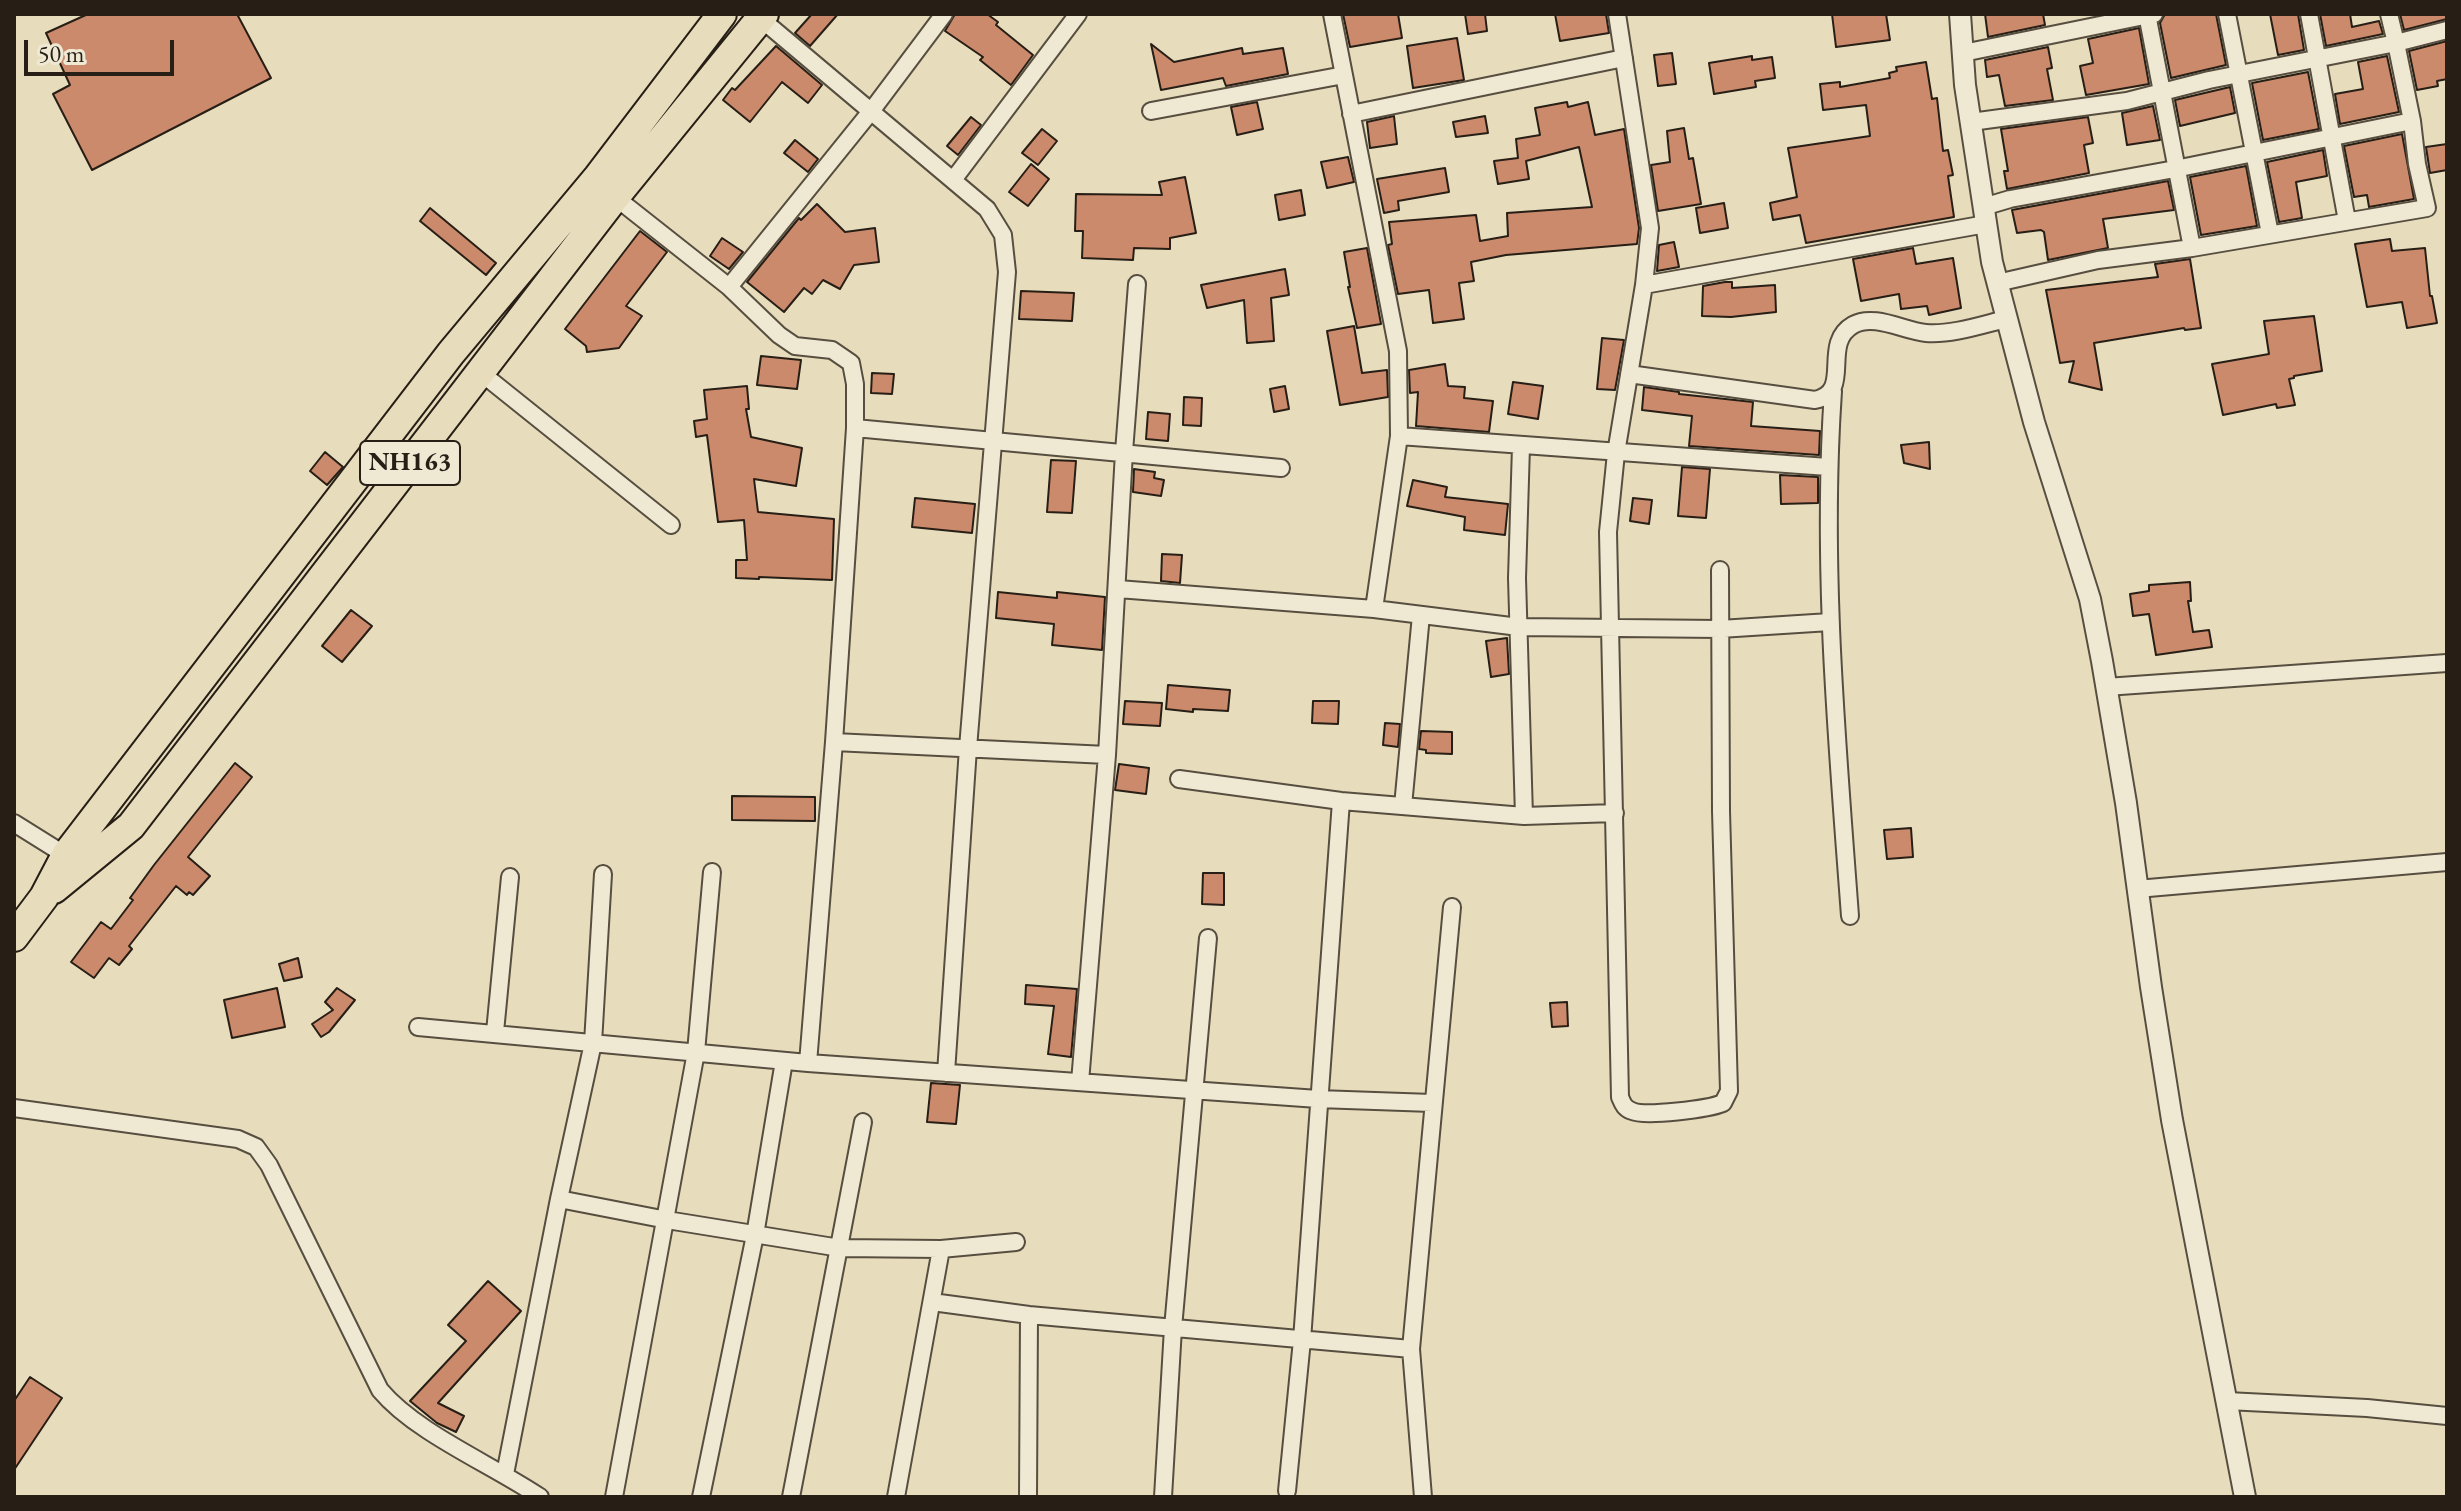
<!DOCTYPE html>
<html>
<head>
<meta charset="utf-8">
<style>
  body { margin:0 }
  #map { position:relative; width:2461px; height:1511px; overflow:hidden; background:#e7ddbd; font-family:"EB Garamond",serif }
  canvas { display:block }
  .frame { position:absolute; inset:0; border:16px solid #271e16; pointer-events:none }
  .scale { position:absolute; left:24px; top:40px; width:150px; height:36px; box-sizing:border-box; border:4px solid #271e16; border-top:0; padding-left:10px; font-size:24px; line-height:28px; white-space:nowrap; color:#271e16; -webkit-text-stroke:6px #efe9d4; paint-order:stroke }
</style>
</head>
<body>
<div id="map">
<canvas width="2461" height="1511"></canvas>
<div class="frame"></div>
<div class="scale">50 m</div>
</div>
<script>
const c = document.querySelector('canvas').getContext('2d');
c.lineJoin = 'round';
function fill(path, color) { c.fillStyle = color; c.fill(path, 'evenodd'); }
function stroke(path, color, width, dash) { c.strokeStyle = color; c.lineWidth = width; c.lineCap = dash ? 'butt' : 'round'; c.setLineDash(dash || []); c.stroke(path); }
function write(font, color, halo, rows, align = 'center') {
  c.font = font + ' "EB Garamond",serif'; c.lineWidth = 7; c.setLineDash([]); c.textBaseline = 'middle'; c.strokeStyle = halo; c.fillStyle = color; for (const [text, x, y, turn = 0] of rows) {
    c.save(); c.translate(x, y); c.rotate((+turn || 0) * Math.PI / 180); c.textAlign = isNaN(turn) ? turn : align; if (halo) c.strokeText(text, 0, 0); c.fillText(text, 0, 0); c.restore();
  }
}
const building = new Path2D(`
  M88 14H237L271 78 92 170 53 94 70 85 46 33Z
  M812 14H838L810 46 795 33Z
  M955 14H987L998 22 996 25 1033 55 1011 85 980 60 983 57 945 31Z
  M1343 14H1398L1402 38 1350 47Z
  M1465 14H1485L1487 31 1468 34Z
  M1555 14H1606L1609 33 1560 41Z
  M1832 14H1886L1890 40 1836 47Z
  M1985 14H2043L2045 25 1988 37Z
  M2165 14H2216L2226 65 2171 78 2160 23Z
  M2270 14H2298L2304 50 2278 55Z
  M2320 14H2350L2352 27 2379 21 2383 34 2326 46Z
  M2400 14H2447V19L2404 30Z
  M2139 28 2149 84 2086 95 2080 66 2093 63 2088 39Z
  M1457 38 1464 80 1413 88 1407 46Z
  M2447 41V79L2437 81 2438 86 2417 90 2409 51Z
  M1151 44 1174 62 1242 48 1243 54 1283 48 1288 74 1226 86 1223 78 1161 90Z
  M776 46 822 85 808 103 782 82 750 122 723 100 732 88 735 90Z
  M2048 47 2052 68 2047 69 2053 100 2005 106 1999 75 1987 77 1985 60Z
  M1672 53 1676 84 1658 86 1654 55Z
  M1752 56V60L1772 57 1775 78 1755 81 1756 87 1714 94 1709 63Z
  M2387 56 2399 112 2340 124 2335 94 2363 89 2358 62Z
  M1926 62 1932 99 1937 98 1943 151 1948 150 1953 175 1948 176 1954 217 1806 243 1800 215 1773 220 1770 203 1797 197 1788 148 1870 136 1866 105 1823 110 1820 84 1840 82V87L1890 78 1889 73 1897 71 1896 67Z
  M2308 72 2319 129 2263 140 2252 83Z
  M2230 87 2235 113 2180 126 2175 100Z
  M1257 102 1263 129 1237 135 1231 107Z
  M1567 102 1568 107 1588 102 1595 135 1624 129 1639 228 1637 244 1506 255 1471 262 1474 281 1459 283 1464 319 1433 323 1429 290 1398 294 1388 245 1392 244 1389 222 1476 215 1480 241 1508 236 1507 213 1592 207 1579 147 1526 161 1529 179 1498 184 1494 161 1518 158 1516 139 1540 135 1535 108Z
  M2153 106 2160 140 2127 145 2122 113Z
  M1394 116 1397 144 1370 148 1367 122Z
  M1485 116 1488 133 1456 137 1453 122Z
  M971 117 981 125 958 155 947 146Z
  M2088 117 2093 143 2084 145 2089 173 2007 189 2004 171H2008L2001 129Z
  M1684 128 1689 159 1693 158 1701 204 1658 211 1651 165 1670 162 1667 131Z
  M1042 129 1057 141 1038 165 1022 153Z
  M2402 134 2414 199 2369 207 2367 195 2354 197 2344 146Z
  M795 140 818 159 808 172 784 153Z
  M2447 144V170L2430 173 2426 147Z
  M2323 150 2327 176 2296 182 2302 218 2279 222 2267 162Z
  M1348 157 1354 182 1327 188 1321 162Z
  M1031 164 1049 179 1028 206 1009 192Z
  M2246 166 2257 226 2201 235 2190 177Z
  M1445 168 1449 192 1398 201 1399 210 1384 213 1377 179Z
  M1185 177 1196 233 1170 238V249L1134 248 1133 260 1082 258 1083 231H1075L1076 194 1162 195 1159 182Z
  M2168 181 2174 210 2103 219 2108 248 2048 260 2044 232 2041 230 2017 233 2012 210Z
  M1301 190 1305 215 1279 220 1275 195Z
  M1724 203 1728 228 1700 233 1696 208Z
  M817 204 845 232 875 228 879 262 854 265 840 289 823 280 812 294 804 288 784 312 747 282 799 218 801 220Z
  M430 208 496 263 486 275 420 221Z
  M640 231 667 252 626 306 642 316 619 348 587 352 586 346 565 329Z
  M722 238 743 252 729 269 710 256Z
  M2390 239 2392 251 2425 248 2430 296H2432L2437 323 2407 328 2402 302 2367 307 2355 244Z
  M1674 242 1679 267 1657 271 1659 245Z
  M1367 248 1381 324 1357 328 1348 287H1350L1344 252Z
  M1913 248 1916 264 1953 258 1961 308 1929 315 1927 306 1901 309 1899 294 1861 301 1853 259Z
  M2190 259 2201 328 2185 330 2184 328 2094 343 2102 390 2069 382 2074 361 2060 363 2046 290 2158 277 2155 264Z
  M1285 269 1289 295 1271 298 1274 341 1247 343 1244 300 1207 308 1201 285Z
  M1725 282H1732V288L1775 285 1776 312 1731 317 1702 316 1703 286Z
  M1021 291 1074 293 1072 321 1019 319Z
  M2314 316 2322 371 2294 376V378L2289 379 2295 405 2277 408 2276 404 2223 415 2212 364 2269 354 2264 321Z
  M1354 326 1362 373 1387 370 1388 397 1340 405 1327 331Z
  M1602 338 1624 340 1615 390 1597 389Z
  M761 356 801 360 797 389 757 385Z
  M1445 364 1448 386 1465 387 1464 398 1493 401 1489 432 1416 426 1418 392 1410 393 1409 370Z
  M872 373 894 374 892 394 871 393Z
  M1513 382 1543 386 1538 419 1508 414Z
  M747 386 749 409H746L751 437 802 448 796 486 754 479 758 512 834 519 832 580 759 577V579L736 578V560H747L744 520 718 522 707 435 696 437 694 421 707 419 704 390Z
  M1285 386 1289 409 1274 412 1270 389Z
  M1644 387 1679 392V394L1753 402 1751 426 1820 431 1819 455 1689 446 1692 416 1642 410Z
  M1184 397 1202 398 1201 426 1183 425Z
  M1148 412 1170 414 1168 441 1146 439Z
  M1929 442 1930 469 1904 463 1901 445Z
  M325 452 343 467 327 485 310 471Z
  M1051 460 1076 461 1072 513 1047 512Z
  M1682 467 1710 469 1706 518 1678 516Z
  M1134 469 1155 472 1154 478 1164 480 1161 496 1133 492Z
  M1780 475 1818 477V503L1781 504Z
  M1413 480 1447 487 1445 497 1508 504 1505 535 1464 530 1465 517 1407 506Z
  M915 498 975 504 972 533 912 527Z
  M1633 498 1652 500 1649 524 1630 521Z
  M1162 554 1182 555 1180 583 1161 581Z
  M2190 582 2191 601H2188L2193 632 2209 630 2212 647 2156 655 2149 614 2133 616 2130 594 2149 591V585Z
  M998 592 1057 598V592L1105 597 1102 650 1052 645 1054 624 996 618Z
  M351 610 372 626 342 662 322 646Z
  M1507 638 1509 674 1491 677 1486 641Z
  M1168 685 1230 690 1228 711 1193 709V712L1166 709Z
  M1125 701 1162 703 1160 726 1123 724Z
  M1313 701H1339L1338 724 1312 723Z
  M1385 723 1400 724 1398 747 1383 745Z
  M1421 731 1452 732V754L1426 753V750L1419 749Z
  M235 763 252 777 188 857 210 876 193 895 189 892 187 895 176 886 129 946 132 949 119 965 109 958 94 978 71 962 101 922 111 929 133 900 130 898 154 865Z
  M1119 764 1149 768 1146 794 1115 790Z
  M732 796 815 797V821L732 820Z
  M1911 828 1913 857 1887 859 1884 830Z
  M1203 873H1224V905L1202 904Z
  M298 958 302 977 284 981 279 964Z
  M1026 985 1077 989 1071 1057 1048 1054 1054 1006 1025 1004Z
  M277 988 285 1027 232 1038 224 1000Z
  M337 988 355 1000 329 1032 321 1037 312 1024 333 1010 325 1002Z
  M1567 1002 1568 1026 1552 1027 1550 1003Z
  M931 1083 960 1085 956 1124 927 1122Z
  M488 1281 521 1311 438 1403 464 1416 456 1432 437 1423 410 1401 466 1341 448 1325Z
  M30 1377 62 1398 14 1470V1401Z`);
fill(building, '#cb8a6b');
stroke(building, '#271e16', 2);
const minor = new Path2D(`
  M1332 14 1398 351 1399 436 1374 609
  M1617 14 1650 228 1644 285 1616 453 1608 532 1620 1097C1623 1104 1624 1108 1632 1111 1645 1117 1709 1109 1723 1103L1729 1091 1721 811 1720 570
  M2147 14 2192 248
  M2227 14 2270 234
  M2309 14 2347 221
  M760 18 987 209 1003 235 1007 272 968 748 946 1073
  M1963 53 2154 14
  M1151 111 1344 75
  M1351 114 1624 58
  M1971 122 2127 101 2209 80 2396 43 2389 14
  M953 180 1078 14
  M615 197 729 287 779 335 795 346 832 350 851 363 855 384V428L834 742 808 1063
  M1983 207 2010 199 2175 169 2412 121 2396 43 2447 30
  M1997 283 2098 260 2192 248 2427 208 2417 164 2412 121
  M1644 285 1986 224
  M729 287 872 110 944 14
  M480 372 671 525
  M1629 374 1815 400C1854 392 1820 344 1853 325 1874 313 1904 331 1926 333 1952 335 1981 325 2006 319
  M1833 391C1821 566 1837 741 1850 916
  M855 428 1281 468
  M1399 436 1828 467
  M1521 446 1517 578 1524 816
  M1118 589 1374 609 1519 627 1720 629 1830 622
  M2106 687 2447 663
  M834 742 1107 755
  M1179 779 1341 801 1524 816 1615 813
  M1403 806 1421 615
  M14 823 70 858
  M2137 889 2447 862
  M418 1027 808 1063 1318 1099 1432 1103
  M495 1032 510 877
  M1080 1082 1107 755 1124 452 1137 284
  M14 1108 238 1139 256 1147 269 1165 380 1390C416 1433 491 1464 540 1497
  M559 1199 667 1220 840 1248 941 1249 1016 1242
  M932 1302 1029 1315 1411 1349
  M2227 1401 2367 1408 2447 1416
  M505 1474 559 1199 593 1043 603 874
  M1287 1491 1302 1340 1341 801
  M614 1497 696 1052 712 872
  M701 1497 755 1235 784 1061
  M791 1497 863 1122
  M896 1497 941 1249
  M1028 1497 1029 1315
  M1163 1497 1173 1328 1208 938
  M1423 1497 1411 1349 1452 907`);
const tertiary = new Path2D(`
  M1960 14 1965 85 1992 262 2034 422 2090 599 2102 661 2126 803 2151 987 2172 1120 2245 1497`);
const trunk = new Path2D(`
  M54 889 131 826 615 197 764 14
  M14 937 44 897 66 855 451 353 598 177 722 14`);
stroke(minor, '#574e40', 20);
stroke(tertiary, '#574e40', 24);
stroke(trunk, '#271e16', 32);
stroke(minor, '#efe9d4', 16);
stroke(tertiary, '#efe9d4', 20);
stroke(trunk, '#e7ddbd', 28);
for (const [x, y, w] of [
  [410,463,100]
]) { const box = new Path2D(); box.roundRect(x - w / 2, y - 22, w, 44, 6); c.fillStyle = '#efe9d4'; c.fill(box); stroke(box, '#271e16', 2); }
write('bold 26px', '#271e16', null, [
  ["NH163",410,463]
]);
</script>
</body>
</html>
